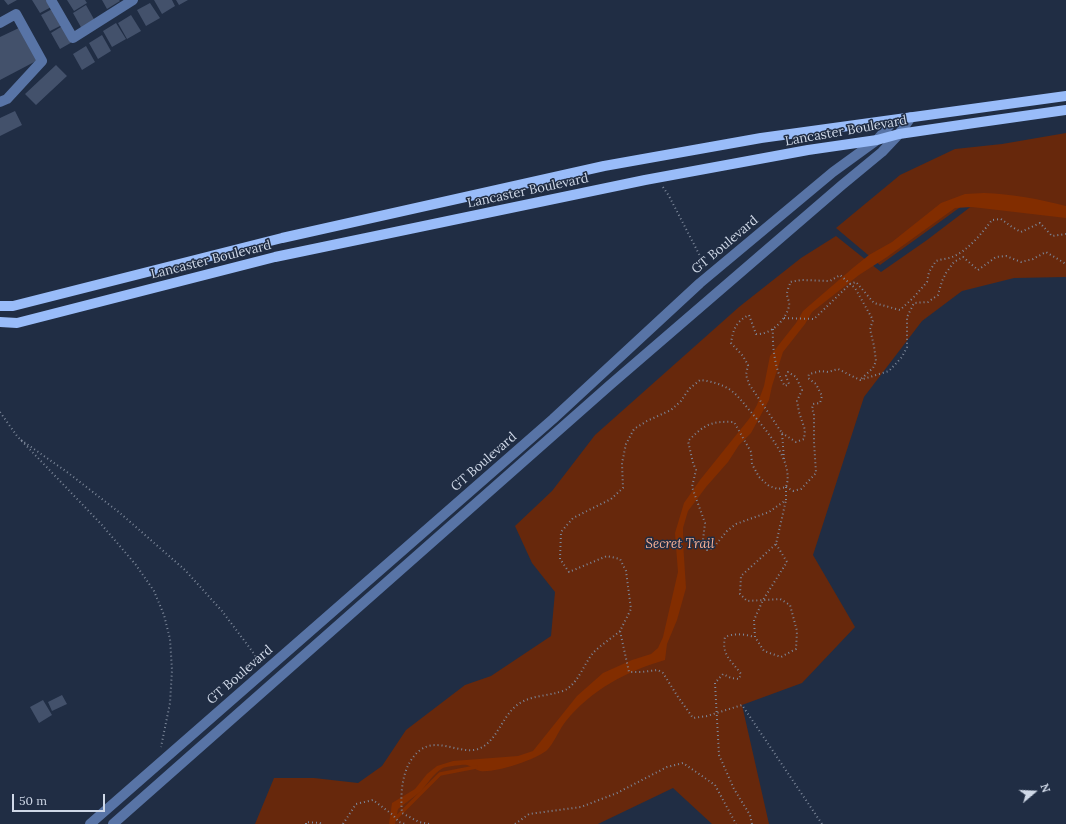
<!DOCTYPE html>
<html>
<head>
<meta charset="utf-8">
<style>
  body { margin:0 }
  #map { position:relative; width:1066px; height:824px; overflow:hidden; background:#202d44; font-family:Lora,serif }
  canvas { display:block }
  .north { position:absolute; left:1014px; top:772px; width:40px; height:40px; -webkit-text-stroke:3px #202d44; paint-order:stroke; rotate:71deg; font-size:11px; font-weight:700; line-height:16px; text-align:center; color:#cfd8e7 }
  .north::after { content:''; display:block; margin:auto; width:14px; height:18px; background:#cfd8e7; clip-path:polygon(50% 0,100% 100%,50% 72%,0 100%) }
  .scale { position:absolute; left:12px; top:794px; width:93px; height:18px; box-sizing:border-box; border:2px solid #cfd8e7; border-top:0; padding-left:5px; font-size:12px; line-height:14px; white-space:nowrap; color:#cfd8e7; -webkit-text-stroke:3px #202d44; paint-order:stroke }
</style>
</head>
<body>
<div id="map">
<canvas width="1066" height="824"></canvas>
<div class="north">N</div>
<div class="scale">50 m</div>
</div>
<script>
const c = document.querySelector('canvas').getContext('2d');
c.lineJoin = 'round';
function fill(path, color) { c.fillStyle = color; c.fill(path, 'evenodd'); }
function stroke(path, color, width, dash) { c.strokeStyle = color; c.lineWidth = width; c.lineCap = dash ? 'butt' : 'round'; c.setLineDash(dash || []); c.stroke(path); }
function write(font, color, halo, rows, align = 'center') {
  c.font = font + ' Lora,serif'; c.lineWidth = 3; c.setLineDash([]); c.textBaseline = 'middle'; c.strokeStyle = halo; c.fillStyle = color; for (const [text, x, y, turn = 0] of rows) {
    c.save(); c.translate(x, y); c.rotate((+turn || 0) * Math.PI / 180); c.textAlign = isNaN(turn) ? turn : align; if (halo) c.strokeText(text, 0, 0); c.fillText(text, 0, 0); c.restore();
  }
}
fill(new Path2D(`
  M1066 133V212L966 203 880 265 836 228 900 175 955 149 1002 144Z
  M973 205 1066 215V277L1014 278 962 291 922 321 864 397 813 555 855 627 802 683 742 705 769 824H712L673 788 598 824H255L274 778H314L358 783 382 766 406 730 465 685 491 676 551 636 555 592 532 563 515 526 552 491 595 435 739 307 801 258 836 236 881 272 927 240Z`), '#67280c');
fill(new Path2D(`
  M984 193C1012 194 1039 199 1066 206V218L972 207 955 208 887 257 859 275 812 312 805 324 783 352 772 386 769 400 751 433 739 445 728 462 706 487 688 511 683 528V542L686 588 677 620 667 644 665 660C627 671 591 690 566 721 560 728 552 747 546 751 534 760 496 773 480 771 476 770 471 766 467 765 463 764 446 767 443 768 433 773 427 785 420 792 413 798 405 803 398 809L395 824H389L392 803 415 789 427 774 437 766 453 761 518 756 533 751 577 696 603 673 632 660 651 654 658 648 663 637 678 572 675 533 684 503 700 480 749 419 757 405 764 386 770 356 796 323 803 311 854 267 869 255 892 242 941 203 965 194Z`), '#822d00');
stroke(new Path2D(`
  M392 824V822L440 774 476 767`), '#822d00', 3.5);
fill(new Path2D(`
  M4 0H17L8 5Z
  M32 0H50L53 6 40 13Z
  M67 0H85L87 3 74 11Z
  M102 0H119L120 1 107 9Z
  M154 0H172L175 6 162 14Z
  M176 0H188L179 5Z
  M150 3 160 18 146 26 137 10Z
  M86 5 95 21 82 29 73 13Z
  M54 8 64 24 50 31 41 15Z
  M131 15 141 31 127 39 118 23Z
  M116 23 126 39 112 47 103 31Z
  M64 25 74 41 60 49 51 33Z
  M21 27 38 60 0 80V37Z
  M102 35 111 51 98 59 89 43Z
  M86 46 95 62 82 70 73 54Z
  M56 65 67 76 36 105 25 94Z
  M15 111 22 125 0 136V118Z
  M62 695 67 704 52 711 48 702Z
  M43 700 52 715 39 723 30 707Z`), '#43516b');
stroke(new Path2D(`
  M663 187 669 196 700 256 703 267
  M784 318 814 319 850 284 856 282 874 303 900 310 913 298 927 282 929 272 936 261C941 259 947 259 952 257 968 251 982 233 992 220L1001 219 1012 227 1021 232 1040 223 1052 236 1066 234
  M773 329C772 346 775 372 785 386L789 384 786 376 788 372 796 377 802 390 797 401 799 412 805 430 804 439 796 442 782 433
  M0 412 17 436 101 524 136 565 154 591 164 615 170 639 172 670 170 703 161 747
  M21 440 67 472 120 513 185 570 222 611 255 655 257 664
  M784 459 782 433 749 384 746 375 748 365 743 356 731 343C733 330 736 321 749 315L756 334C771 335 786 320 789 306 790 302 787 298 787 294 787 290 790 285 790 282L801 280 830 281 840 275 855 288 873 320 870 329 874 346 876 361 873 368 861 379
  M786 487V500L769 512 736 524 727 531 713 548 707 550 703 540 705 523 692 487 696 470 693 463 688 441C705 424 711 421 734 422L751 452 752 464 759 477 769 486 778 489 786 487C795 462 765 429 751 412 744 404 738 395 729 389 721 384 710 381 700 380L689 389 681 401 671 410 647 421 634 429 626 444 622 463 623 488 611 499 573 518 561 532 560 559 569 572 607 556 620 559 626 571 631 609 620 631 629 672H641L658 670 663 673 678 697 693 718 707 716 742 705 822 824
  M786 487 793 491 801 489 816 473 814 442V414L812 409 813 404 820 403 822 396 816 384 808 378 809 374 821 371 828 372 838 369 860 380 889 371 902 357 907 347V317L914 303 928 302 938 295 942 281 946 273 954 262 963 257 978 270 996 257 1006 256 1021 262 1033 259 1046 252 1066 264
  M776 544 787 562 763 600 754 620 755 637 764 651 781 657 796 649 797 631 790 605 780 599 747 601 740 594 741 576 776 544 786 500
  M306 824V822L320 823 321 824
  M343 824 356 804 373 800 393 815 399 822 405 824
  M429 824 419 822 402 813C400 793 402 765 419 751 437 736 460 755 478 749 496 743 502 717 516 706 526 697 543 696 556 693 559 692 564 691 567 689 580 680 584 663 594 652 602 644 612 638 620 631
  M515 824 529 814 581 807 617 793 667 767 683 763 715 785 736 824
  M752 824 750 815 734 789 719 755 715 683 723 674 731 678 739 679 741 674C732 661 721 655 725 637 734 633 745 634 754 637`), '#7d889a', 2, [1, 3]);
stroke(new Path2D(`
  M51 0 73 38 133 0
  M0 23 16 14 42 61 7 99 0 102
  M90 824 553 419 700 283 833 172 877 140 894 120
  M113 824 610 385 842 185 882 152 899 134 911 117`), '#5874a6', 10);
stroke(new Path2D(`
  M0 306H13L282 238 604 166 761 138 1066 96
  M0 322 17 323 275 257 645 180 808 150 877 140 899 134 974 123 1066 110`), '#99bcf9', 10);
write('13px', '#cfd8e7', '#202d44', [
  ["Lancaster Boulevard",846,131,-10],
  ["Lancaster Boulevard",528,191,-12],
  ["GT Boulevard",725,245,-40],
  ["Lancaster Boulevard",211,260,-14],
  ["GT Boulevard",484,462,-41],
  ["GT Boulevard",240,675,-41]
]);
write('italic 13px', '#f9b094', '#202d44', [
  ["Secret Trail",680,544]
]);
</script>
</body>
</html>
